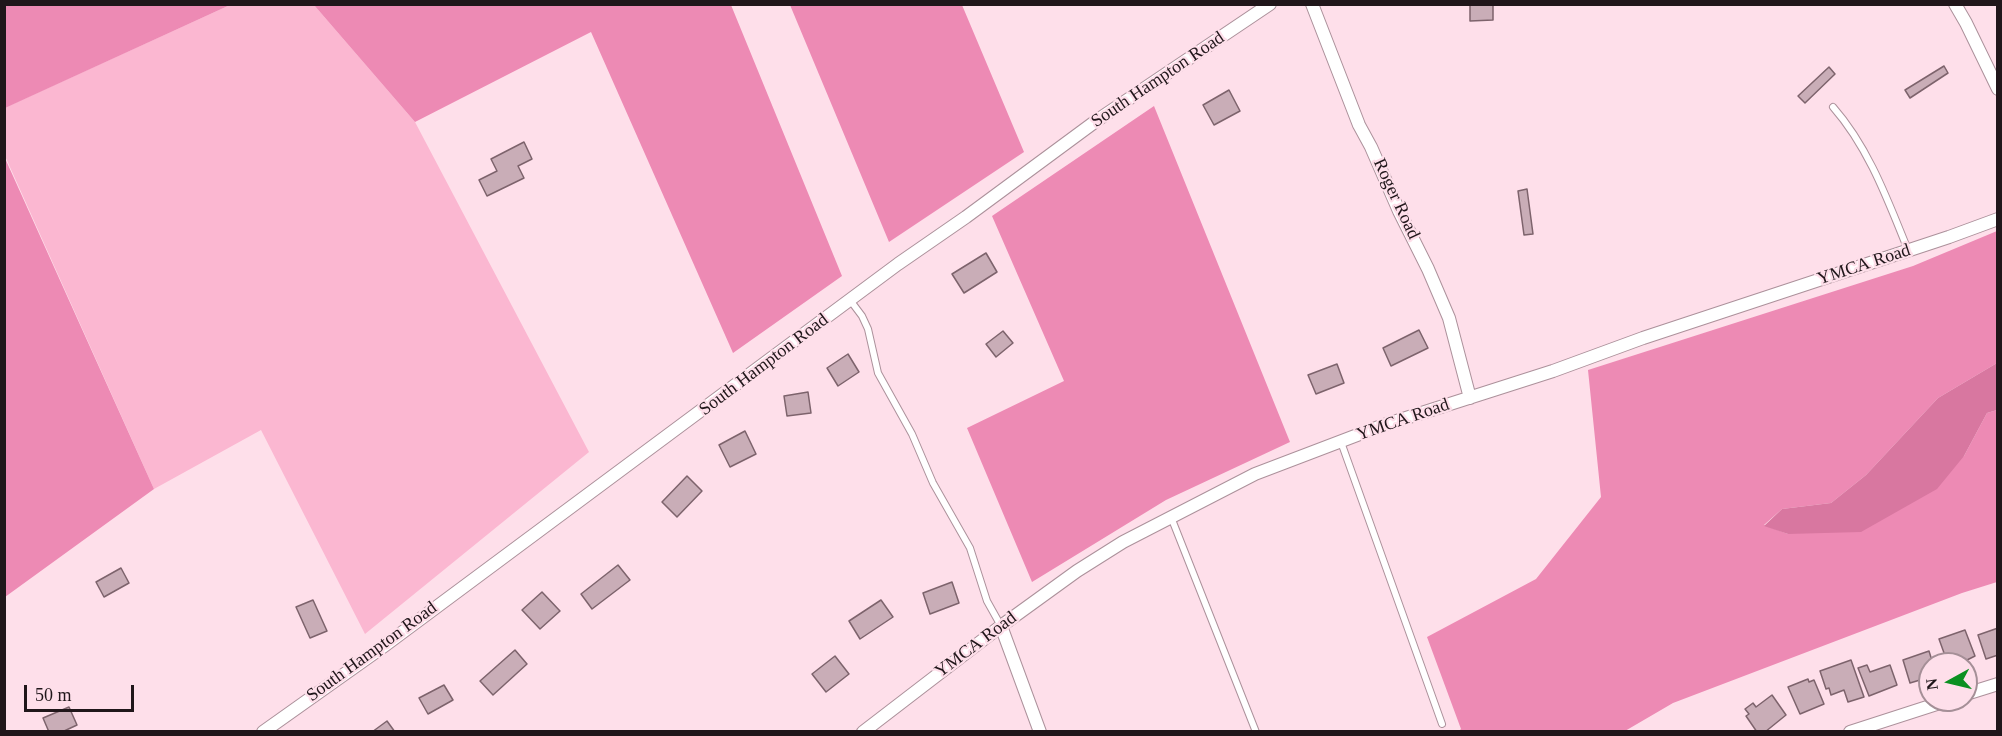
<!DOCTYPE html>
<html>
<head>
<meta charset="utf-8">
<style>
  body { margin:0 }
  #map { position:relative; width:2002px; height:736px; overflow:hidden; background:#fedfea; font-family:"Times New Roman",serif }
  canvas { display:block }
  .frame { position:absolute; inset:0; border:6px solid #20161a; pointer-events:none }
  .north { position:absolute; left:1918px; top:652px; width:60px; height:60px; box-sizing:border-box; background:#fedfea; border:2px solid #a58f97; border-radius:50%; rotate:262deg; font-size:16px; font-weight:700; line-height:24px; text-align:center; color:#20161a }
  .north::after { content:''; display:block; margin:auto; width:21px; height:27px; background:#0b9021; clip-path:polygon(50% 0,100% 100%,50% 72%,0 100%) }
  .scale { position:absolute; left:24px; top:685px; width:110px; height:27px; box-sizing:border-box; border:3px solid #20161a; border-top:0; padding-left:8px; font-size:18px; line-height:21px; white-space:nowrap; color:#20161a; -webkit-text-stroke:4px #fedfea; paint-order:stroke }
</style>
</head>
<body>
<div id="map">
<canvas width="2002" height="736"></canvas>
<div class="frame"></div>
<div class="north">N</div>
<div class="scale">50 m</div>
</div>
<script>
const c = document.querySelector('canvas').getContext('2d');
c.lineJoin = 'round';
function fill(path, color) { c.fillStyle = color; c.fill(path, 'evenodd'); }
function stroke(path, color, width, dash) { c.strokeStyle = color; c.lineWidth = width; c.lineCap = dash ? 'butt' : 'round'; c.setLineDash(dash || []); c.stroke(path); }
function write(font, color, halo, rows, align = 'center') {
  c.font = font + ' "Times New Roman",serif'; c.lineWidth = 4.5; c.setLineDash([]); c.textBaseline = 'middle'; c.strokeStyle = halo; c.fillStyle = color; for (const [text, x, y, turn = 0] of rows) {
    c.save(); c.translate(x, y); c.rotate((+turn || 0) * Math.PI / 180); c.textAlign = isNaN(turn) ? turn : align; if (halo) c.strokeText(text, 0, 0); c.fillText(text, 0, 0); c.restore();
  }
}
fill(new Path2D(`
  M230 5H314L415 122 589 452 365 634 261 430 154 489 5 156 4 108Z`), '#fbb7d1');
fill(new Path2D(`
  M5 4H230V5L5 108Z
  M314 5H731L842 276 733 353 591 32 415 122Z
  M790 5H962L1024 152 889 242Z
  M1154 106 1290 442 1166 500 1032 582 967 428 1064 381 992 216Z
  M4 156 154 489 5 597H4Z
  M1997 231V363L1938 398 1866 475 1831 503 1782 509 1764 525 1788 534 1964 456 1987 413 1997 410V582L1962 593 1673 703 1625 731H1459L1461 729 1427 637 1536 579 1601 497 1588 370 1913 266Z`), '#ed8ab4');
fill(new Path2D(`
  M1997 363V410L1987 413 1964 456 1937 489 1861 532 1788 534 1764 526 1782 509 1831 503 1866 475 1938 398Z`), '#d877a0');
const building = new Path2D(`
  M1470 4H1493V20L1470 21Z
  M1944 66 1948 73 1910 98 1905 90Z
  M1829 67 1835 74 1805 103 1798 96Z
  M1229 90 1240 111 1214 125 1203 105Z
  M524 142 532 159 518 166 524 178 487 196 479 180 497 171 491 159Z
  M1527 189 1533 234 1524 235 1518 191Z
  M986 253 997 272 964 293 952 274Z
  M1419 330 1428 348 1391 366 1383 348Z
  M1003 331 1013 343 996 357 986 344Z
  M848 354 859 372 838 386 827 368Z
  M1337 364 1344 383 1316 394 1308 375Z
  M808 392 811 413 787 416 784 396Z
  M745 431 756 454 730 467 719 445Z
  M687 476 702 491 677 517 662 502Z
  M618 565 630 580 592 609 581 594Z
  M121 568 129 583 104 597 96 582Z
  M952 582 959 603 930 614 923 593Z
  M542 592 560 611 540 629 522 610Z
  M313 600 327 631 310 638 296 607Z
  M881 600 893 617 860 639 849 621Z
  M1998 628V655L1986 659 1978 635Z
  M1965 630 1975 656 1959 664H1948L1939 639Z
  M515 650 527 664 493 695 480 681Z
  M1929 651 1933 664H1930V677L1910 683 1903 660Z
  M835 656 849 674 826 692 812 674Z
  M1851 660 1864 697 1848 702 1844 690 1831 695 1829 688 1826 689 1820 671Z
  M1867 665 1870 672 1890 665 1897 685 1869 696 1858 668Z
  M1808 679 1809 682 1814 680 1824 704 1800 714 1788 687Z
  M444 685 453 700 428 714 419 698Z
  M1772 695 1786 715 1765 732H1757L1746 716 1749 714 1745 709 1753 703 1756 707Z
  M69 707 77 725 62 732H49L43 718Z
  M387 721 395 732H372Z`);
fill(building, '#c9adb7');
stroke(building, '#7d636c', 1.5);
const lane = new Path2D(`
  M1833 107C1869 148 1888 201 1908 250
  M850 300 862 316 868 329 878 373 912 434 933 483 970 548 987 601 1001 626
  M1341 442 1442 724
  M1171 517 1256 732`);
const street = new Path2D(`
  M1312 4 1359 125 1371 147 1399 211 1428 269 1449 318 1470 398
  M1955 4 1966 23 1998 89
  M1001 626 1040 732
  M1966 694 1998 684
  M263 732 384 646 898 264 966 217 1096 121 1270 4
  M863 732 1001 626 1077 571 1123 542 1255 474 1381 426 1553 371 1643 338 1949 237 1998 219
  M1850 732 1949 700`);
stroke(lane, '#ac919b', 8);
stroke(street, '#ac919b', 14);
stroke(lane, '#fff', 6);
stroke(street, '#fff', 12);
write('18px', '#20161a', '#fedfea', [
  ["South Hampton Road",1158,80,-34],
  ["Roger Road",1396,199,65],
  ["YMCA Road",1864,265,-18],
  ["South Hampton Road",764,365,-37],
  ["YMCA Road",1403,420,-19],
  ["YMCA Road",976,645,-37],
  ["South Hampton Road",372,652,-36]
]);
</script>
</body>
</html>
